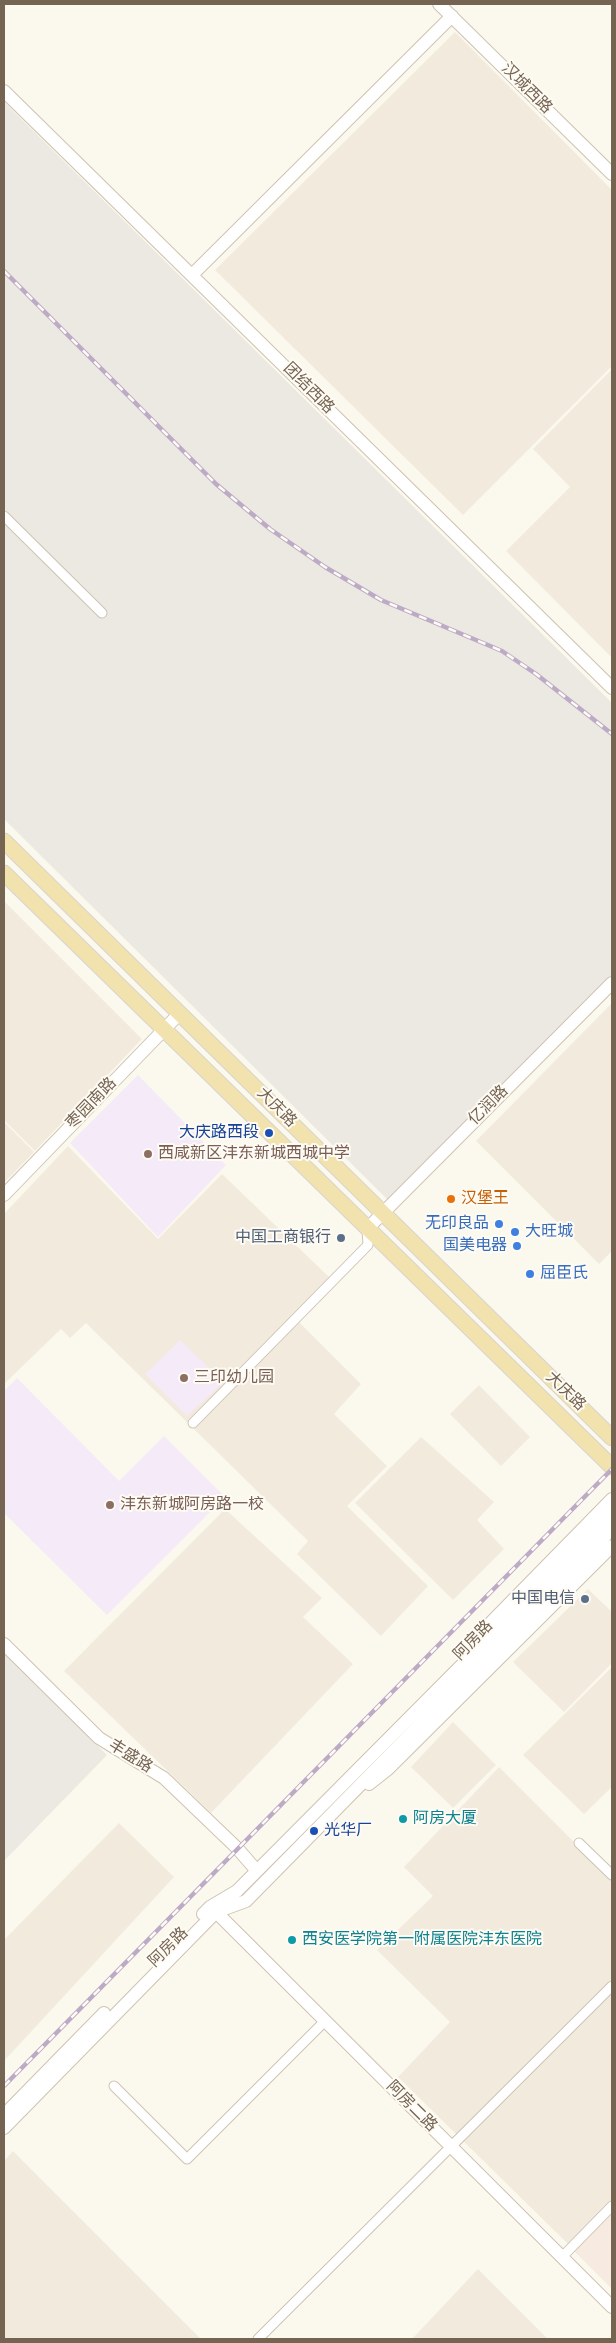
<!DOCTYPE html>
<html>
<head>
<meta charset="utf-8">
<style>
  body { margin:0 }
  #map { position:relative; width:616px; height:2343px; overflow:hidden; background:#fbf8ee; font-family:"Source Sans 3",sans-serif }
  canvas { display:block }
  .frame { position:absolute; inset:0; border:5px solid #756452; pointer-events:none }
</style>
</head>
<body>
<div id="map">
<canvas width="616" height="2343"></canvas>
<div class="frame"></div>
</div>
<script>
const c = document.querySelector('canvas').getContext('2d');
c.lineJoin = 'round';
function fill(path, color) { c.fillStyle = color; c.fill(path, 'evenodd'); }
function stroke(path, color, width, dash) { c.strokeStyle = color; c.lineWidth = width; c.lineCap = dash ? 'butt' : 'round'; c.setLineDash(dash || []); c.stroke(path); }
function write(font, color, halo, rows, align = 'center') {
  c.font = font + ' "Source Sans 3","Noto Sans SC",sans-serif'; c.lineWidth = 4; c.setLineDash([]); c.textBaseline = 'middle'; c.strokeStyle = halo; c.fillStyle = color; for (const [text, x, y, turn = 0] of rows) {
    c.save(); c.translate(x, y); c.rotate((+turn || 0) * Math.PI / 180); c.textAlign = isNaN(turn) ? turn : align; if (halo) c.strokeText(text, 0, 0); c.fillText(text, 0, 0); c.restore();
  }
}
fill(new Path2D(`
  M455 32 612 190V366L463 515 215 270Z
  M612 369V658L506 551 570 487 533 449Z
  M4 901 142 1039 35 1151 4 1120Z
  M612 1003V1251L599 1264 476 1141Z
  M4 1122 34 1152 4 1183Z
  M68 1146 158 1239 222 1174 329 1277 292 1315 361 1384 334 1414 387 1466 347 1506 428 1586 381 1636 297 1554 308 1541 86 1323 70 1338 61 1329 4 1384V1214Z
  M479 1385 530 1437 501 1466 450 1414Z
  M421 1437 494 1502 477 1520 504 1549 453 1600 355 1503Z
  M225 1509 322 1598 303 1617 353 1664 211 1813 64 1671Z
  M588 1589 612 1612V1663L564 1712 513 1662Z
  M612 1667V1787L584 1814 523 1755Z
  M453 1722 496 1765 453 1808 411 1767Z
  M499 1767 612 1880V2200L568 2244 398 2077 450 2022 377 1950 433 1896 404 1867Z
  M119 1823 174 1877 4 2061V1940Z
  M13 2151 201 2339H4V2161Z
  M478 2269 548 2339H412Z`), '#f2ebdd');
fill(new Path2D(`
  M612 2214V2289L574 2251Z`), '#f7eae0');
fill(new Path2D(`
  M4 102 612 703V974L389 1201 4 819Z
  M4 1653 107 1755 4 1861Z`), '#ece8e2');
fill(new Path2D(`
  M138 1075 226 1165 158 1237 70 1143Z
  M180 1340 224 1382 187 1416 145 1374Z
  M17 1378 119 1481 164 1436 225 1497 107 1615 4 1513V1391Z`), '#f5eaf8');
const street = new Path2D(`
  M4 516 102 613
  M193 1423 368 1245 367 1229
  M579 1843 612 1875
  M114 2086 187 2159 325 2021
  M562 2257 612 2206
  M258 2339 612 1986`);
const secondary = new Path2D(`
  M439 4 612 174
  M4 91 612 688
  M192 275 452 16
  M4 1195 180 1013
  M367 1229 612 983
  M4 1644 99 1738 164 1778 237 1848 257 1871
  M465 1649 612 1499
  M369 1784 388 1769 612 1546
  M212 1908 612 2307
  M203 1914 210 1907 237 1891 612 1514
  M4 2115 104 2013
  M4 2128 216 1912 246 1901 612 1529`);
const primary = new Path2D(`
  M4 841 612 1438
  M4 873 612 1467`);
stroke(street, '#cdc3b4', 11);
stroke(secondary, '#cfc3b2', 14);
stroke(primary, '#d8d4cf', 17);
stroke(street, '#fff', 9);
stroke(secondary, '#fff', 12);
stroke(primary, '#f2e3ae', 15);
const rail = new Path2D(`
  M4 271 216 484 270 529 325 567 381 600 502 651 536 674 612 734
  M4 2086 612 1469`);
stroke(rail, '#bdabc6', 4.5);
stroke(rail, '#fefbf4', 2.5, [8]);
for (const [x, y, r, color] of [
  [269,1133,5,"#1a4fb4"],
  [148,1154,5,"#8d6e63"],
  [451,1199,5,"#e8710a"],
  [499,1224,5,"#3f7fe0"],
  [515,1232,5,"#3f7fe0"],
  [341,1238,5,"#5c6f8a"],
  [517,1246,5,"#3f7fe0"],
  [530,1274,5,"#3f7fe0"],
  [184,1378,5,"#8d6e63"],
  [110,1505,5,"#8d6e63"],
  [585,1599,5,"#5c6f8a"],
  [403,1819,5,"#0f9aa8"],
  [314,1831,5,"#1a4fb4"],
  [292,1940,5,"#0f9aa8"]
]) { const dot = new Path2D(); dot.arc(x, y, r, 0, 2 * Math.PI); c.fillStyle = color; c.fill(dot); stroke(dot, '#fefbf4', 2); }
write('16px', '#756452', '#fefbf4', [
  ["汉城西路",526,89,45],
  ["团结西路",308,389,45],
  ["枣园南路",92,1104,-46],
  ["亿润路",489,1106,-45],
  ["大庆路",276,1108,45],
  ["大庆路",565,1392,44],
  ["阿房路",474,1641,-46],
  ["丰盛路",130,1757,32],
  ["阿房路",169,1948,-45],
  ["阿房二路",411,2107,45]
]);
write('16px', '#164399', '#fefbf4', [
  ["大庆路西段",259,1133],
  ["光华厂",324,1831,"left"]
], 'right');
write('16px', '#785e54', '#fefbf4', [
  ["西咸新区沣东新城西城中学",158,1154],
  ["三印幼儿园",194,1378],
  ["沣东新城阿房路一校",120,1505]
], 'left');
write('16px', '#c56008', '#fefbf4', [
  ["汉堡王",461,1199]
], 'left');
write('16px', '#366cbe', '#fefbf4', [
  ["无印良品",489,1224],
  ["大旺城",525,1232,"left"],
  ["国美电器",507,1246],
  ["屈臣氏",540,1274,"left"]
], 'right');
write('16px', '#4e5e75', '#fefbf4', [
  ["中国工商银行",331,1238],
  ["中国电信",575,1599]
], 'right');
write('16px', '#0d838f', '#fefbf4', [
  ["阿房大厦",413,1819],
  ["西安医学院第一附属医院沣东医院",302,1940]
], 'left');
</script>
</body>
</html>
